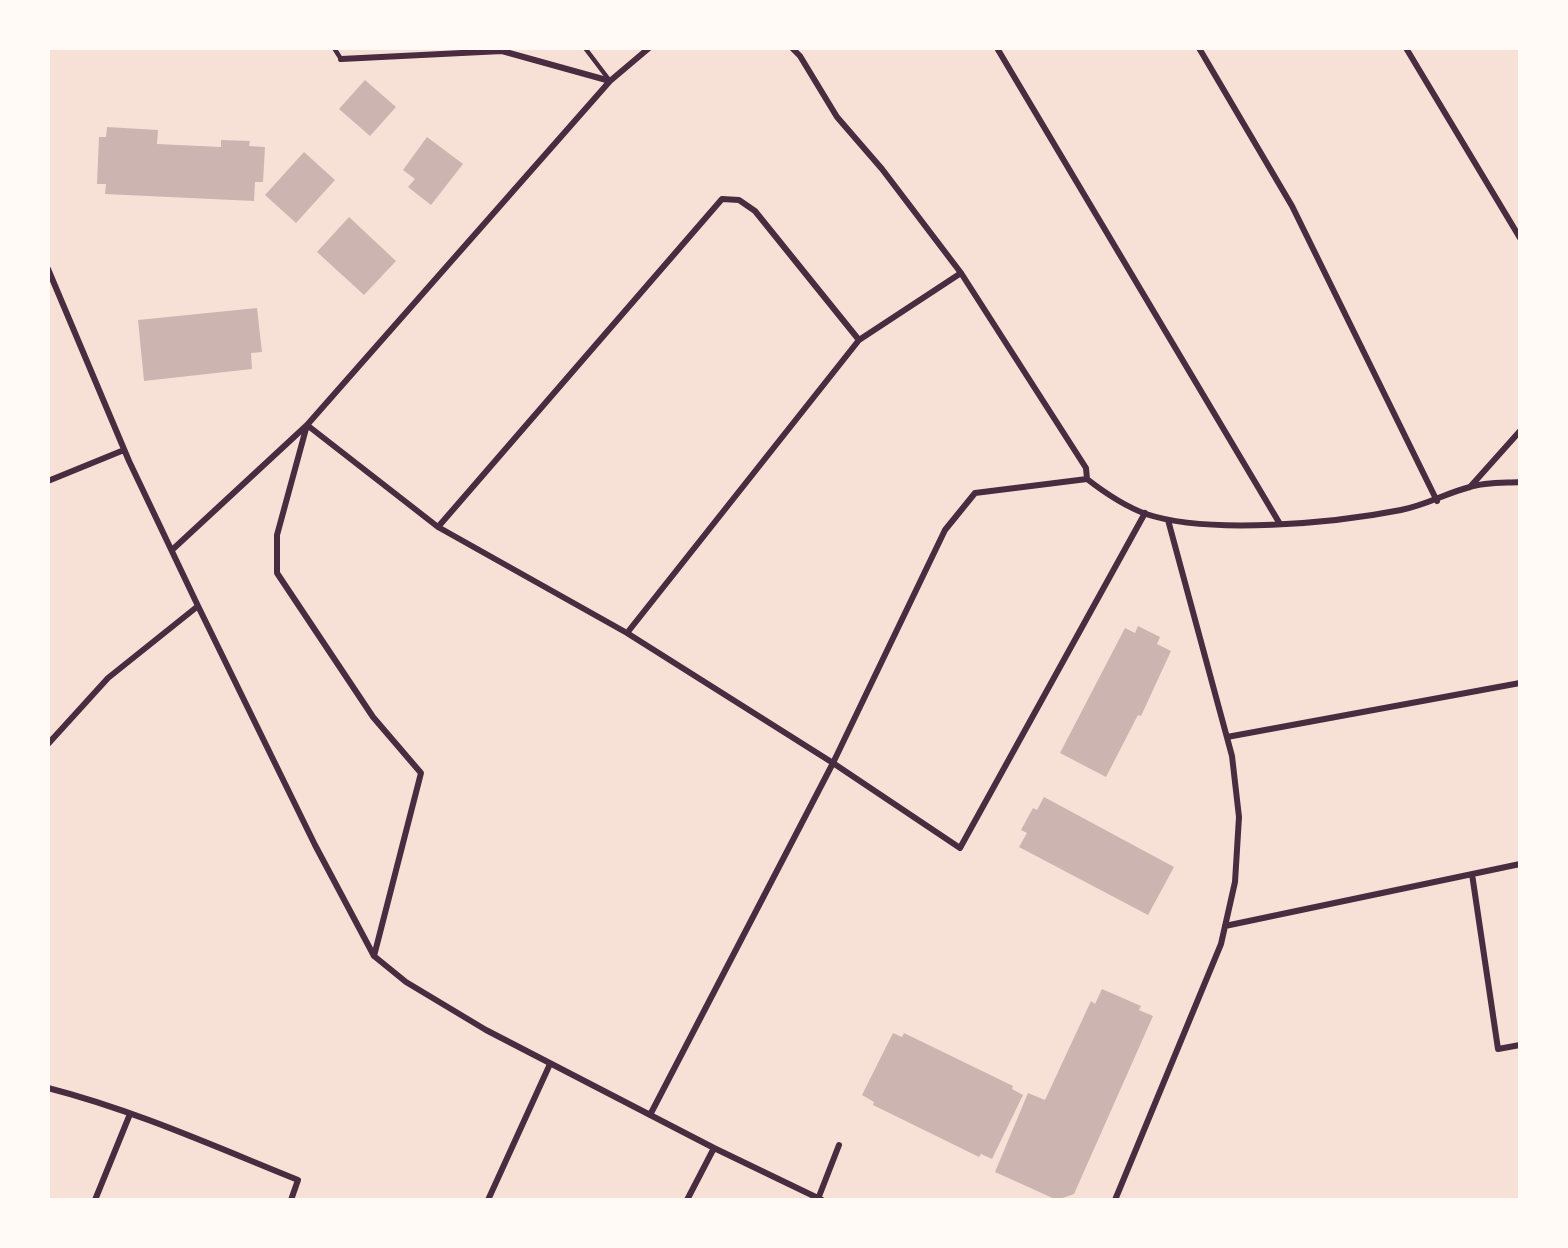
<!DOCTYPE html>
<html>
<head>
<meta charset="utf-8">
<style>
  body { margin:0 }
  #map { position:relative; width:1568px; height:1248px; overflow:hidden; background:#f7e1d7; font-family:"Roboto Condensed",sans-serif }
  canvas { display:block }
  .frame { position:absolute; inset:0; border:50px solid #fffaf5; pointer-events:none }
</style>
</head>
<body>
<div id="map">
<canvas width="1568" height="1248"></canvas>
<div class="frame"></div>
</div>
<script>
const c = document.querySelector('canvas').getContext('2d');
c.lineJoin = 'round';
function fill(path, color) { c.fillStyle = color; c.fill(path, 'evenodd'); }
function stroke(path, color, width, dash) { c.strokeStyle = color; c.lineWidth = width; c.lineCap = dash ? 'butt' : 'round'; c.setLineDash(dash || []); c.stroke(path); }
fill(new Path2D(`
  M365 80 396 107 370 136 339 109Z
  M107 127 158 130 157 144 221 147V140L250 141 249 146 265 147 263 182H255L254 201 105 194 106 184H97L99 137H106Z
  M427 137 463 164 431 205 408 187 415 179 403 170Z
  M304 152 335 180 296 223 265 195Z
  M349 217 396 261 364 295 317 252Z
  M257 308 262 352 251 353 252 369 144 381 138 320Z
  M1138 626 1160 637 1157 644 1171 651 1141 716 1138 715 1106 777 1060 753 1125 628 1135 633Z
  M1044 797 1174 867 1148 915 1019 847 1027 833 1021 830 1033 808 1037 810Z
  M1102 989 1141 1006 1139 1010 1153 1016 1074 1194 1057 1200 995 1172 1028 1093 1045 1100 1091 1001 1095 1004Z
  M893 1033 902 1037 904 1033 1013 1086 1012 1089 1023 1095 992 1159 981 1154 979 1157 873 1105 874 1102 862 1095Z`), '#ccb4b1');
stroke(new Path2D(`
  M334 48 341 59
  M585 48 610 81`), '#4a2c40', 4.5);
stroke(new Path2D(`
  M792 48 800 56 837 117 882 169 961 273 1086 468 1087 479C1105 493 1124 506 1146 514 1209 535 1335 523 1401 510 1427 505 1446 493 1470 487 1485 482 1504 483 1520 482
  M997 48 1280 524
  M1199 48 1292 206 1437 501
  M1406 48 1520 238
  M341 59 502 51 610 81
  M48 269 129 461 198 606 315 845 374 956 406 982 486 1030 714 1148 822 1200
  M48 481 124 450
  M1470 487 1520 431
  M438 527 722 199 739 200 755 211 859 340
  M172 550 307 425 610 81 649 48
  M627 633 859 340 961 273
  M1227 737 1520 683
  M48 744 108 678 198 606
  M1472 874 1498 1049 1520 1045
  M1225 926 1520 864
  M374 956 421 773 373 717 277 573V535L307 425 438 527 627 633 833 763 960 848 1145 513
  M48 1088C134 1110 216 1147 298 1180L291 1200
  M650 1115 833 763 945 530 975 493 1087 479
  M818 1199 839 1145
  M95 1200 130 1114
  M488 1200 550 1064
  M687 1200 714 1148
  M1115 1200 1221 944 1235 882 1239 817 1232 756 1168 520`), '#4a2c40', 6);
</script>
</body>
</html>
